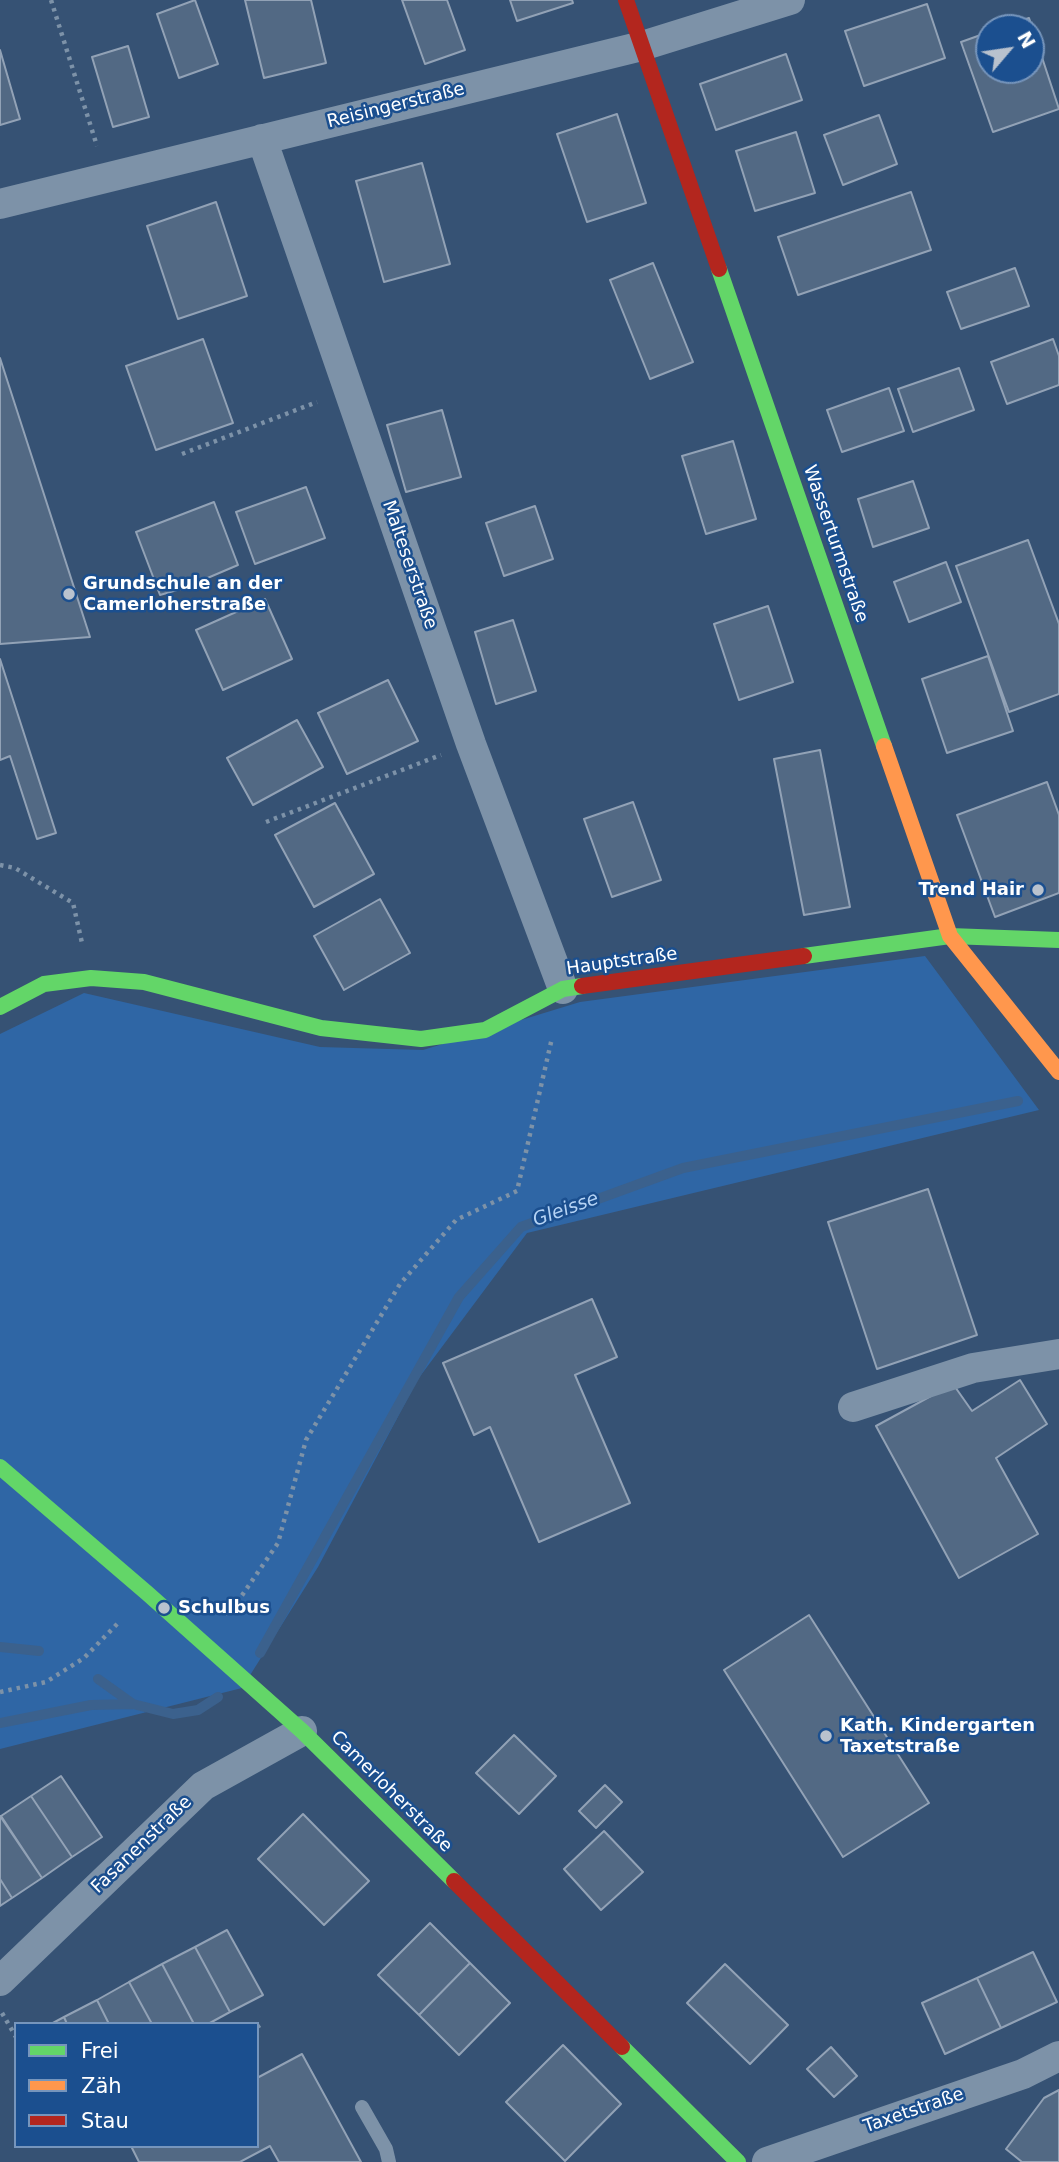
<!DOCTYPE html>
<html>
<head>
<meta charset="utf-8">
<style>
  body { margin:0 }
  #map { position:relative; width:1059px; height:2162px; overflow:hidden; background:#365274; font-family:"DejaVu Sans",sans-serif }
  canvas { display:block }
  .legend { position:absolute; left:14px; top:2022px; width:245px; height:126px; box-sizing:border-box; background:#1b4f8f; border:2px solid #7695bc; margin:0; padding:9px 12px; list-style:none; font-size:21px; color:#fff }
  .legend li { display:flex; align-items:center; gap:14px; height:35px }
  .legend b { width:35px; border:2px solid #7695bc }
  .north { position:absolute; left:975px; top:14px; width:70px; height:70px; box-sizing:border-box; background:#1b4f8f; border:2px solid #7695bc; border-radius:50%; rotate:61deg; font-size:19px; font-weight:700; line-height:28px; text-align:center; color:#fff }
  .north::after { content:''; display:block; margin:auto; width:24px; height:32px; background:#b9c2ce; clip-path:polygon(50% 0,100% 100%,50% 72%,0 100%) }
</style>
</head>
<body>
<div id="map">
<canvas width="1059" height="2162"></canvas>
<ul class="legend">
<li><b style="height:9px;background:#63d668"></b>Frei</li>
<li><b style="height:9px;background:#ff974d"></b>Zäh</li>
<li><b style="height:9px;background:#b3261e"></b>Stau</li>
</ul>
<div class="north">N</div>
</div>
<script>
const c = document.querySelector('canvas').getContext('2d');
c.lineJoin = 'round';
function fill(path, color) { c.fillStyle = color; c.fill(path, 'evenodd'); }
function stroke(path, color, width, dash) { c.strokeStyle = color; c.lineWidth = width; c.lineCap = dash ? 'butt' : 'round'; c.setLineDash(dash || []); c.stroke(path); }
function write(font, color, halo, rows, align = 'center') {
  c.font = font + ' "DejaVu Sans",sans-serif'; c.lineWidth = 5; c.setLineDash([]); c.textBaseline = 'middle'; c.strokeStyle = halo; c.fillStyle = color; for (const [text, x, y, turn = 0] of rows) {
    c.save(); c.translate(x, y); c.rotate((+turn || 0) * Math.PI / 180); c.textAlign = isNaN(turn) ? turn : align; if (halo) c.strokeText(text, 0, 0); c.fillText(text, 0, 0); c.restore();
  }
}
fill(new Path2D(`
  M925 956 1039 1110 527 1233 418 1379 318 1567 242 1688 0 1749V1034L84 993 320 1047 423 1050 580 1002Z`), '#2f66a5');
stroke(new Path2D(`
  M0 1647 39 1651
  M260 1653 459 1297 521 1227 683 1168 1018 1101
  M98 1679 133 1704 173 1714 198 1710 218 1697
  M0 1723 91 1705 133 1704`), '#3b618d', 10);
const building = new Path2D(`
  M195 0 218 64 179 78 157 14Z
  M245 0H311L326 63 264 78Z
  M402 0H447L465 50 425 64Z
  M510 0H572L573 3 517 21Z
  M927 4 945 58 864 86 845 31Z
  M1029 18 1059 109 993 132 961 42 989 32V70H1031V28H1000Z
  M128 46 149 117 113 127 92 57Z
  M0 50 20 119 0 125Z
  M786 54 802 100 716 130 700 84Z
  M617 114 646 203 587 222 557 134Z
  M879 115 897 164 843 185 824 135Z
  M796 132 815 193 755 211 736 151Z
  M422 163 450 264 384 282 356 181Z
  M911 192 931 250 798 295 778 237Z
  M216 202 247 296 178 319 147 226Z
  M653 263 693 362 650 379 610 280Z
  M1015 268 1029 306 961 329 947 292Z
  M203 339 233 423 156 450 126 366Z
  M1053 339 1059 356V385L1007 404 991 362Z
  M0 358 90 637 0 644Z
  M959 368 974 410 913 432 898 389Z
  M889 388 904 431 842 452 827 410Z
  M442 410 461 477 406 492 387 425Z
  M733 441 756 519 706 534 682 456Z
  M913 481 929 528 873 547 858 499Z
  M306 487 325 538 255 564 236 512Z
  M214 502 238 565 184 588 160 595 136 532Z
  M535 506 553 559 504 576 486 523Z
  M1028 540 1059 624V694L1009 712 956 566Z
  M946 562 961 602 909 622 894 582Z
  M265 599 292 659 223 690 196 630Z
  M768 606 793 682 739 700 714 624Z
  M513 620 536 691 496 704 475 632Z
  M988 656 1013 731 947 753 922 679Z
  M0 659 56 833 37 839 10 756 0 760Z
  M388 680 418 741 347 774 318 713Z
  M297 720 323 767 253 805 227 758Z
  M820 750 850 907 804 915 774 759Z
  M1047 782 1059 815V893L995 917 957 815Z
  M633 802 661 880 612 897 584 819Z
  M335 803 374 874 314 907 275 835Z
  M380 899 410 953 344 990 314 936Z
  M928 1189 977 1335 877 1369 828 1222Z
  M592 1299 617 1357 575 1375 630 1503 539 1542 490 1427 474 1435 443 1363Z
  M1020 1380 1047 1424 996 1458 1038 1534 959 1578 876 1426 953 1384 972 1411Z
  M809 1615 929 1803 843 1857 724 1670Z
  M514 1735 556 1776 519 1814 476 1773Z
  M61 1776 102 1837 72 1857 31 1796Z
  M605 1785 622 1802 596 1828 579 1811Z
  M31 1796 72 1857 42 1878 1 1816Z
  M303 1814 369 1881 324 1925 258 1859Z
  M0 1816 42 1878 12 1898 0 1879Z
  M604 1831 643 1872 601 1910 564 1869Z
  M0 1879 12 1898 0 1906Z
  M430 1923 470 1963 419 2015 378 1975Z
  M227 1930 263 1995 230 2012 195 1947Z
  M195 1947 230 2012 208 2024H194L162 1964Z
  M1033 1952 1057 2002 1001 2028 977 1978Z
  M470 1963 510 2003 459 2055 419 2015Z
  M162 1964 194 2024H152L129 1982Z
  M725 1964 788 2025 750 2064 687 2003Z
  M977 1978 1001 2028 945 2054 922 2003Z
  M129 1982 152 2024H109L97 2000Z
  M97 2000 109 2024H67L64 2017Z
  M64 2017 67 2024H51Z
  M563 2045 621 2104 565 2161 506 2102Z
  M831 2047 857 2076 834 2097 807 2069Z
  M302 2054 361 2162H279L270 2146 240 2162H139L131 2146H257V2078Z
  M1059 2090V2162H1022L1006 2149 1044 2098Z`);
fill(building, '#526984');
stroke(building, '#92a2b6', 2);
stroke(new Path2D(`
  M51 0 97 146
  M182 454 317 402
  M266 822 441 755
  M0 865 15 868 73 903 82 943
  M225 1614 234 1607 278 1543 306 1440 400 1284 456 1220 517 1191 552 1038
  M0 1692 46 1682 84 1658 120 1621
  M2 2013 16 2037
  M257 2027 260 2025`), '#7d92a8', 4.5, [3.5, 5]);
stroke(new Path2D(`
  M362 2107 386 2149 389 2162`), '#7d92a8', 14);
stroke(new Path2D(`
  M262 139 471 744 563 989
  M0 204 642 46 790 0
  M853 1407 973 1368 1059 1354
  M0 1981 203 1786 302 1731
  M767 2162 1023 2074 1059 2056`), '#7d92a8', 30);
stroke(new Path2D(`
  M719 269 884 746
  M804 956 950 936 1059 940
  M0 1007 44 984 91 978 144 982 321 1028 421 1039 485 1030 563 989 582 986
  M0 1467 147 1593 302 1731 454 1881
  M622 2047 738 2162`), '#63d668', 16);
stroke(new Path2D(`
  M884 746 950 936 1059 1072`), '#ff974d', 16);
stroke(new Path2D(`
  M626 0 719 269
  M582 986 804 956
  M454 1881 622 2047`), '#b3261e', 16);
for (const [x, y, r, color] of [
  [69,594,7,"#b9c2ce"],
  [1038,890,7,"#b9c2ce"],
  [164,1608,7,"#b9c2ce"],
  [826,1736,7,"#b9c2ce"]
]) { const dot = new Path2D(); dot.arc(x, y, r, 0, 2 * Math.PI); c.fillStyle = color; c.fill(dot); stroke(dot, '#1b4f8f', 2.5); }
write('18px', '#fff', '#1b4f8f', [
  ["Reisingerstraße",396,106,-14],
  ["Wasserturmstraße",835,544,71],
  ["Malteserstraße",409,565,71],
  ["Hauptstraße",622,962,-8],
  ["Camerloherstraße",391,1792,45],
  ["Fasanenstraße",142,1845,-44],
  ["Taxetstraße",914,2111,-19]
]);
write('bold 18px', '#fff', '#1b4f8f', [
  ["Grundschule an der",83,584],
  ["Camerloherstraße",83,605],
  ["Trend Hair",1024,890,"right"],
  ["Schulbus",178,1608],
  ["Kath. Kindergarten",840,1726],
  ["Taxetstraße",840,1747]
], 'left');
write('italic 19px', '#b5d3f5', '#1b4f8f', [
  ["Gleisse",566,1210,-20]
]);
</script>
</body>
</html>
